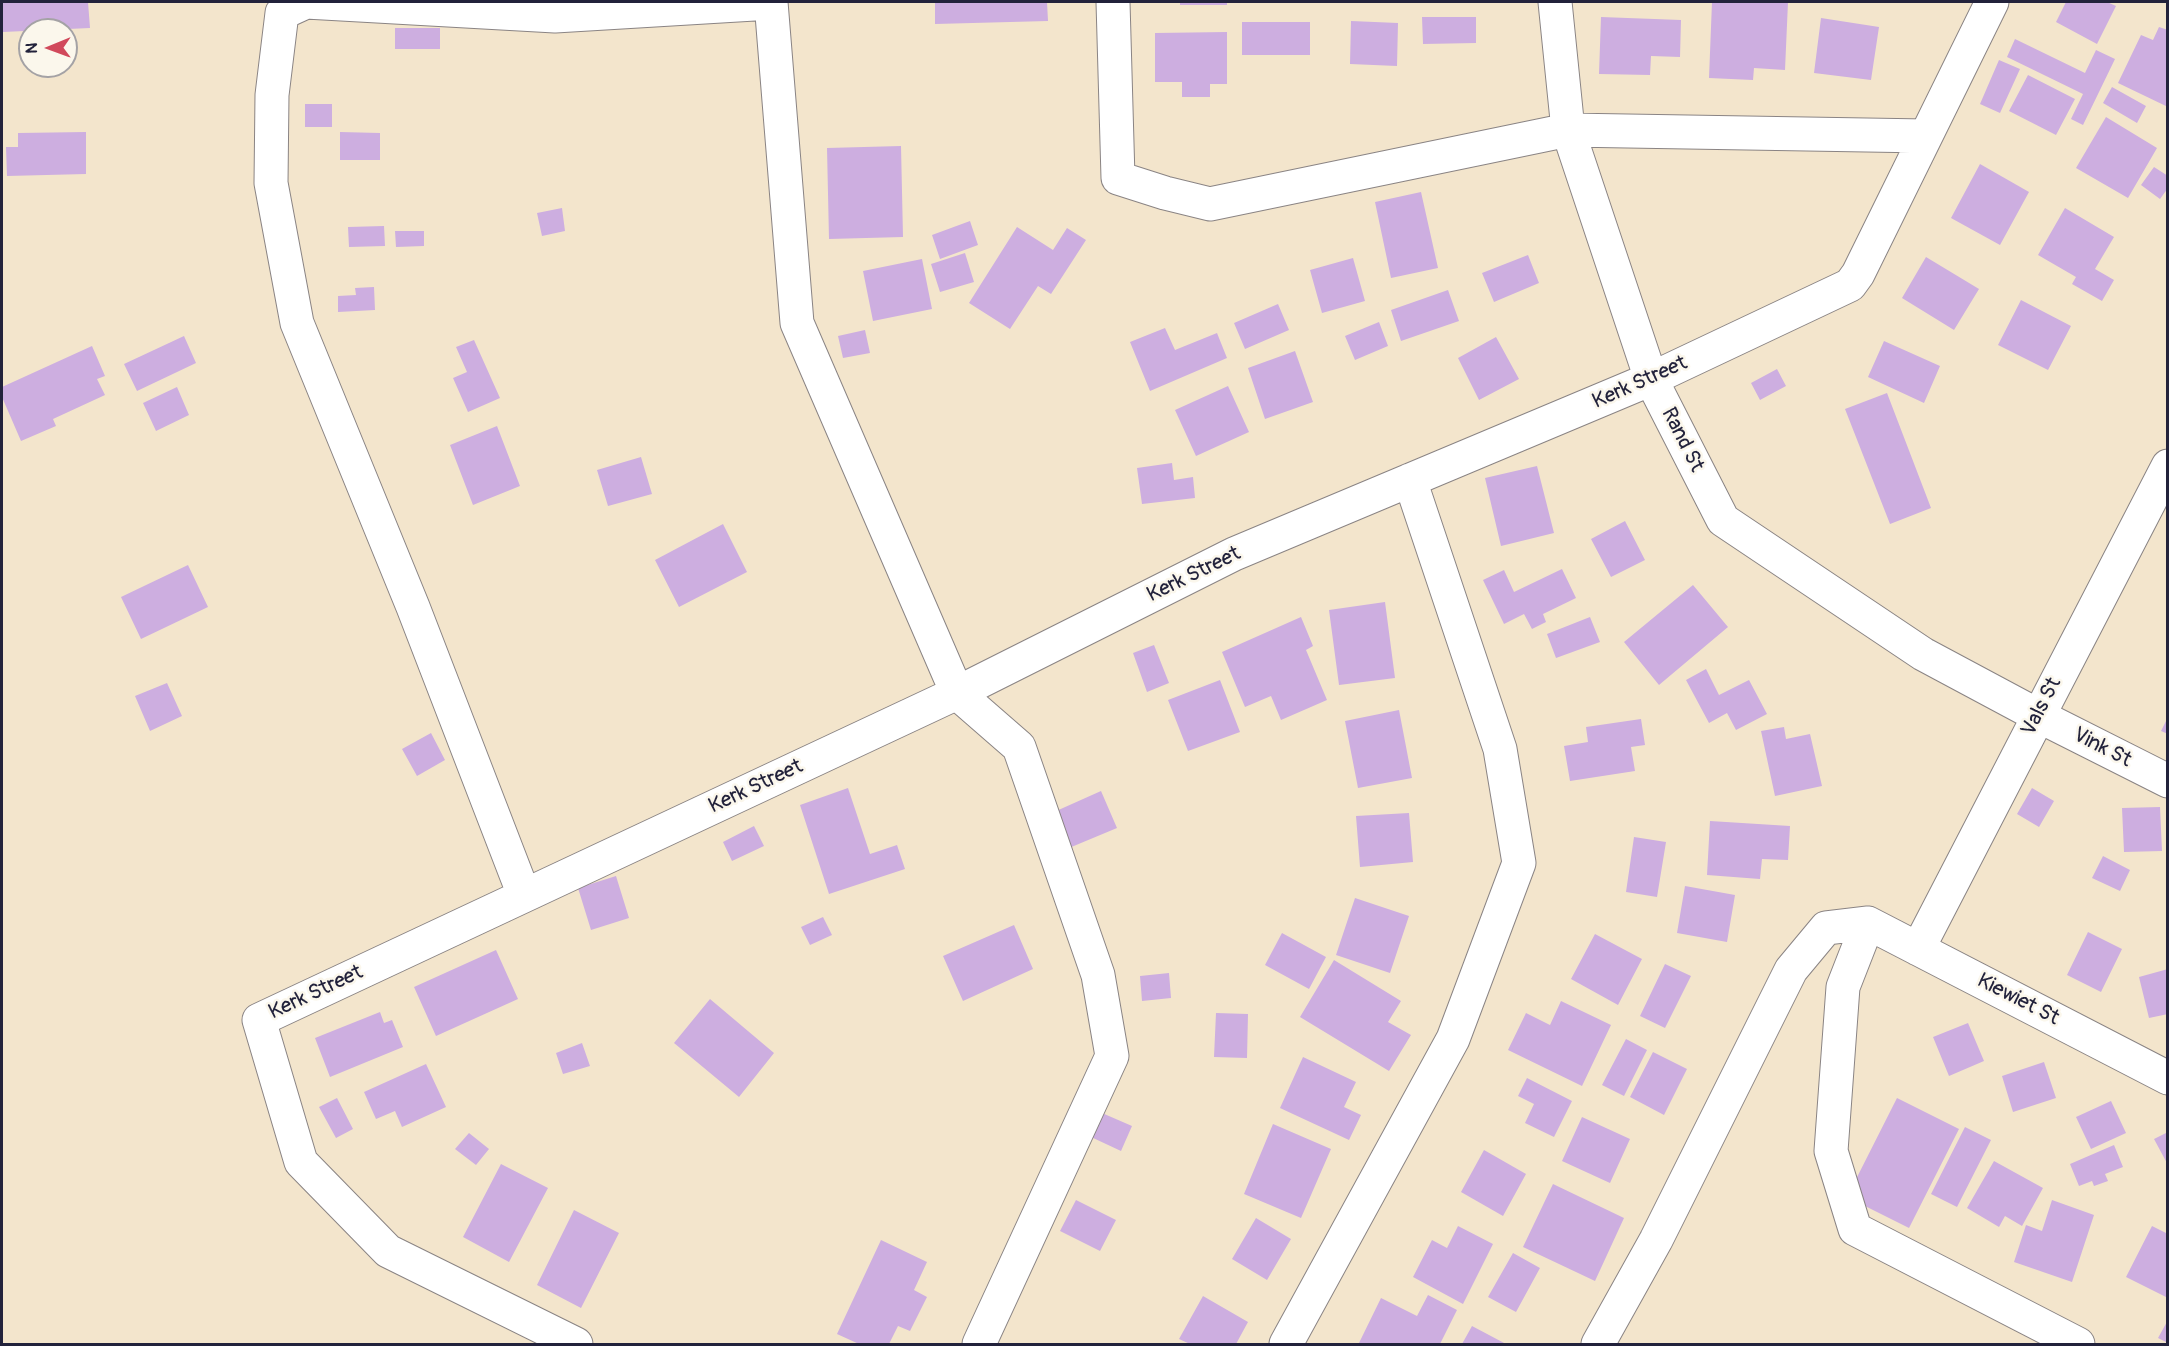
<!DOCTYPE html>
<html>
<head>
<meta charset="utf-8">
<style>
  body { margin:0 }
  #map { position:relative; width:2169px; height:1346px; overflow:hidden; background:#f3e5cc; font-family:Pangolin,sans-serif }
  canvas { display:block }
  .frame { position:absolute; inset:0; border:3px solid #22223b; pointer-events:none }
  .north { position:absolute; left:18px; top:18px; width:60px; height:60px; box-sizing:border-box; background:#fbf7ec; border:2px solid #a4a2a5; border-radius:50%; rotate:269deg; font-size:16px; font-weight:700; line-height:24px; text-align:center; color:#22223b }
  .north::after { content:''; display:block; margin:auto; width:21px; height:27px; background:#d1495b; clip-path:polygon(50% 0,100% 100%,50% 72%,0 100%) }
</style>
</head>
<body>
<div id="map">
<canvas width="2169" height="1346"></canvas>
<div class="frame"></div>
<div class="north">N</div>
</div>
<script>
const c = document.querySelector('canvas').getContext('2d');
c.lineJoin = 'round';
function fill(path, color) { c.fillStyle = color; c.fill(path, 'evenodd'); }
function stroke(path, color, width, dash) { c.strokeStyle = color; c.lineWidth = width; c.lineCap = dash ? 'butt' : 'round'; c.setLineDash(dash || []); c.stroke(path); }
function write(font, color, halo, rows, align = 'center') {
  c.font = font + ' Pangolin,sans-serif'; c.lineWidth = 5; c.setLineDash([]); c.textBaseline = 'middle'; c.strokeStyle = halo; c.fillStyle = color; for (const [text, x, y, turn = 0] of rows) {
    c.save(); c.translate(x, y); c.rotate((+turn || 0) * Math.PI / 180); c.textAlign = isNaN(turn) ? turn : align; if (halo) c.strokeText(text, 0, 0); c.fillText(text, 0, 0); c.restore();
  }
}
fill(new Path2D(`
  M2 2H88L90 28 3 32Z
  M935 2H1047L1048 21 935 24Z
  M1180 2H1227V5H1180Z
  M1712 2H1788L1785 70 1754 68 1753 80 1709 78Z
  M2066 2H2107L2116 6 2097 44 2056 22Z
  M1422 17H1476V43L1423 44Z
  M1601 17 1681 20 1680 57 1651 56 1650 75 1599 74Z
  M1821 18 1879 27 1871 80 1814 73Z
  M1351 21 1398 23 1397 66 1350 64Z
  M1242 22H1310V55H1242Z
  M2159 27 2168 30V107L2118 83 2141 35 2153 40Z
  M395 28H440V49H395Z
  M1227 32V84H1210V97H1182V82H1155V33Z
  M2015 39 2085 73 2096 50 2115 59 2083 125 2071 119 2083 94 2007 57Z
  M1999 60 2020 69 2000 113 1980 104Z
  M2028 75 2075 99 2056 135 2009 111Z
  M2112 87 2146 106 2137 123 2103 103Z
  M305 104H332V127H305Z
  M2106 117 2157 148 2128 198 2076 168Z
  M86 132V174L7 176 6 147H18V133Z
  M340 132 380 133V160H340Z
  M901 146 903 237 829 239 827 148Z
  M1980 164 2029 192 2000 245 1951 218Z
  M2154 167 2168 176V188L2160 199 2141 185Z
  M1421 192 1438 268 1391 278 1375 202Z
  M562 208 565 231 542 236 537 213Z
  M2065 208 2114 237 2095 269 2114 280 2102 301 2072 284 2076 277 2038 255Z
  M970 221 978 245 940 259 932 235Z
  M384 226 385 246 349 247 348 227Z
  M1017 227 1053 250 1067 228 1086 240 1051 294 1038 286 1010 329 969 303Z
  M395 231H424V246L396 247Z
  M965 253 974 282 940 292 931 264Z
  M1528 255 1539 283 1494 302 1482 273Z
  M1926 257 1979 289 1954 330 1902 298Z
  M1353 258 1365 301 1322 313 1310 270Z
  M922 259 932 309 873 321 863 271Z
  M374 287 375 310 338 312V296L356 295 355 288Z
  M1448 290 1459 321 1401 341 1391 310Z
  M2021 300 2071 326 2048 370 1998 345Z
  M1278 304 1289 330 1245 349 1234 323Z
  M1379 322 1388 346 1355 360 1345 336Z
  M1165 328 1175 350 1217 333 1227 358 1150 391 1130 342Z
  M865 330 870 353 843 358 838 336Z
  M184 336 196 363 137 391 124 364Z
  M1496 337 1519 379 1479 400 1458 358Z
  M474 340 500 398 468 412 453 378 467 372 456 347Z
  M1884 341 1940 366 1924 403 1868 377Z
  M92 346 105 376 97 379 105 395 53 419 56 426 21 441 2 397V387Z
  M1295 351 1313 402 1265 419 1248 368Z
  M1777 369 1786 386 1760 400 1751 383Z
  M1228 386 1249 432 1196 456 1175 410Z
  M177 387 189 415 156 431 143 403Z
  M1887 393 1931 508 1890 524 1845 409Z
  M497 426 520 486 473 505 450 445Z
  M641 457 652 494 608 506 597 470Z
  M1172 463 1174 480 1193 477 1195 498 1142 504 1137 468Z
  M1537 466 1554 533 1501 546 1485 478Z
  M1625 521 1645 560 1611 577 1591 539Z
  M723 524 747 572 679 607 655 560Z
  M188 565 208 607 141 639 121 597Z
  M1562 569 1576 598 1543 614 1546 622 1532 629 1524 614 1504 624 1483 580 1504 570 1514 592Z
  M1693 585 1728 627 1659 685 1624 642Z
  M1385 602 1395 678 1339 685 1329 610Z
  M1301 617 1313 646 1306 650 1327 700 1281 720 1271 696 1245 707 1222 652Z
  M1590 617 1600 642 1556 658 1547 634Z
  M1154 645 1169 683 1147 692 1133 653Z
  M1706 669 1719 695 1749 680 1767 714 1736 730 1727 713 1709 723 1686 680Z
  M1220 680 1240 732 1188 751 1168 700Z
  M167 683 182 716 150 731 135 696Z
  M1399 710 1412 778 1358 788 1345 721Z
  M2168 717V734L2161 731Z
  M1641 719 1645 745 1631 747 1635 771 1570 781 1564 746 1588 742 1586 727Z
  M1784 727 1786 739 1810 734 1822 786 1775 796 1761 731Z
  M431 733 445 760 417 776 402 749Z
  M848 788 870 854 897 845 905 869 829 894 800 805Z
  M2032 788 2054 801 2039 827 2017 814Z
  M1101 791 1117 828 1069 848 1054 812Z
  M2160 807 2162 851 2124 852 2122 808Z
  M1409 813 1413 862 1360 867 1356 816Z
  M1710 821 1790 826 1788 860 1762 859 1760 879 1707 875Z
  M754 826 764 846 732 861 723 842Z
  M1634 837 1666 842 1657 897 1626 892Z
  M2103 856 2130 870 2120 891 2092 878Z
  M616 876 629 918 591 930 578 888Z
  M1685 886 1735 895 1727 942 1677 933Z
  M1355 898 1409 916 1390 973 1336 955Z
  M823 917 832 935 810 945 801 927Z
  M1014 925 1033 969 963 1001 943 956Z
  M2088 932 2122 949 2101 992 2067 975Z
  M1282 933 1326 957 1309 989 1265 965Z
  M1595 934 1642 959 1618 1005 1571 979Z
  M496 950 518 999 436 1036 414 987Z
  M1334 960 1401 1001 1388 1022 1411 1035 1389 1071 1300 1017Z
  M1665 964 1691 976 1665 1028 1640 1016Z
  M2168 969V1014L2149 1018 2139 977Z
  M1169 973 1171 998 1142 1001 1140 976Z
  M710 999 774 1053 739 1097 674 1043Z
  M1561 1001 1611 1025 1582 1086 1508 1050 1526 1013 1550 1025Z
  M380 1012 384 1023 392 1020 403 1047 330 1077 315 1038Z
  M1216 1013 1248 1014 1247 1058 1214 1057Z
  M1968 1023 1984 1061 1949 1076 1933 1037Z
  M1626 1039 1647 1050 1624 1096 1602 1085Z
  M582 1043 590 1066 563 1074 556 1053Z
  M1653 1052 1687 1069 1664 1115 1630 1097Z
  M1303 1057 1356 1082 1344 1107 1361 1115 1349 1140 1280 1108Z
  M2044 1062 2056 1098 2013 1112 2002 1076Z
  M426 1064 446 1107 402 1127 395 1111 376 1119 364 1092Z
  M1527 1078 1572 1101 1554 1137 1525 1123 1534 1104 1518 1096Z
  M337 1098 353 1129 336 1138 319 1107Z
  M1897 1098 1959 1129 1909 1228 1847 1197Z
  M2111 1101 2126 1133 2091 1149 2076 1117Z
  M1102 1113 1132 1126 1121 1151 1091 1137Z
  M1582 1117 1630 1139 1610 1183 1562 1161Z
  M1273 1124 1331 1149 1301 1218 1244 1194Z
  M1965 1127 1991 1140 1957 1207 1931 1194Z
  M2168 1132V1165L2154 1139Z
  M469 1133 489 1149 476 1165 455 1149Z
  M2114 1145 2123 1167 2105 1174 2108 1181 2094 1186 2092 1181 2079 1186 2070 1164Z
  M1484 1150 1526 1174 1503 1216 1461 1192Z
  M1994 1161 2043 1188 2022 1226 2005 1216 1999 1227 1967 1208Z
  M501 1164 548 1188 509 1262 463 1237Z
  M1553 1184 1624 1218 1595 1281 1523 1247Z
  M1076 1200 1116 1220 1100 1251 1060 1231Z
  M2052 1200 2094 1215 2072 1282 2014 1262 2026 1225 2042 1231Z
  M574 1210 619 1233 581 1308 537 1285Z
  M1256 1218 1291 1239 1267 1280 1232 1259Z
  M1458 1226 1493 1244 1463 1304 1413 1277 1432 1240 1447 1248Z
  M2152 1226 2168 1234 2166 1297 2126 1277Z
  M881 1240 927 1262 914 1290 927 1297 910 1331 898 1326 889 1344H859L837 1334Z
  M1513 1253 1540 1268 1516 1312 1488 1297Z
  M1428 1295 1457 1310 1440 1344H1363L1359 1343 1381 1298 1417 1316Z
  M1203 1296 1248 1322 1236 1344H1190L1179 1339Z
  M2168 1320V1343L2158 1338Z
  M1472 1326 1506 1344H1462Z`), '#cdaee0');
const minor = new Path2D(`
  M771 2 797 323 957 693 1019 747 1098 975 1112 1056 979 1344
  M1113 2 1118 178 1165 193 1210 204 1568 130 1926 136
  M1555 2 1568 130 1651 379 1723 520 1923 654 2037 715 2168 781
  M524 895 413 607 297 323 271 183 272 95 282 13 306 2 555 16 771 3
  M1868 923 1843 987 1831 1151 1855 1229 2078 1344
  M1868 923 2168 1078
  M1918 949 2168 466
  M576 1344 388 1251 301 1162 259 1020 957 693 1234 554 1651 379 1850 285 1858 274 1992 2
  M1286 1344 1453 1039 1519 863 1500 749 1410 480
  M1598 1344 1656 1240 1791 970 1826 928 1868 923`);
stroke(minor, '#8a8484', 35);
stroke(minor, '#fff', 33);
write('21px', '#22223b', '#fbf7ec', [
  ["Kerk Street",1640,383,-24],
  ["Rand St",1682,440,63],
  ["Kerk Street",1194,575,-26],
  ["Vals St",2042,707,-63],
  ["Vink St",2102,748,27],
  ["Kerk Street",756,787,-25],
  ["Kerk Street",316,993,-25],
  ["Kiewiet St",2018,1000,27]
]);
</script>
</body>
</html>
